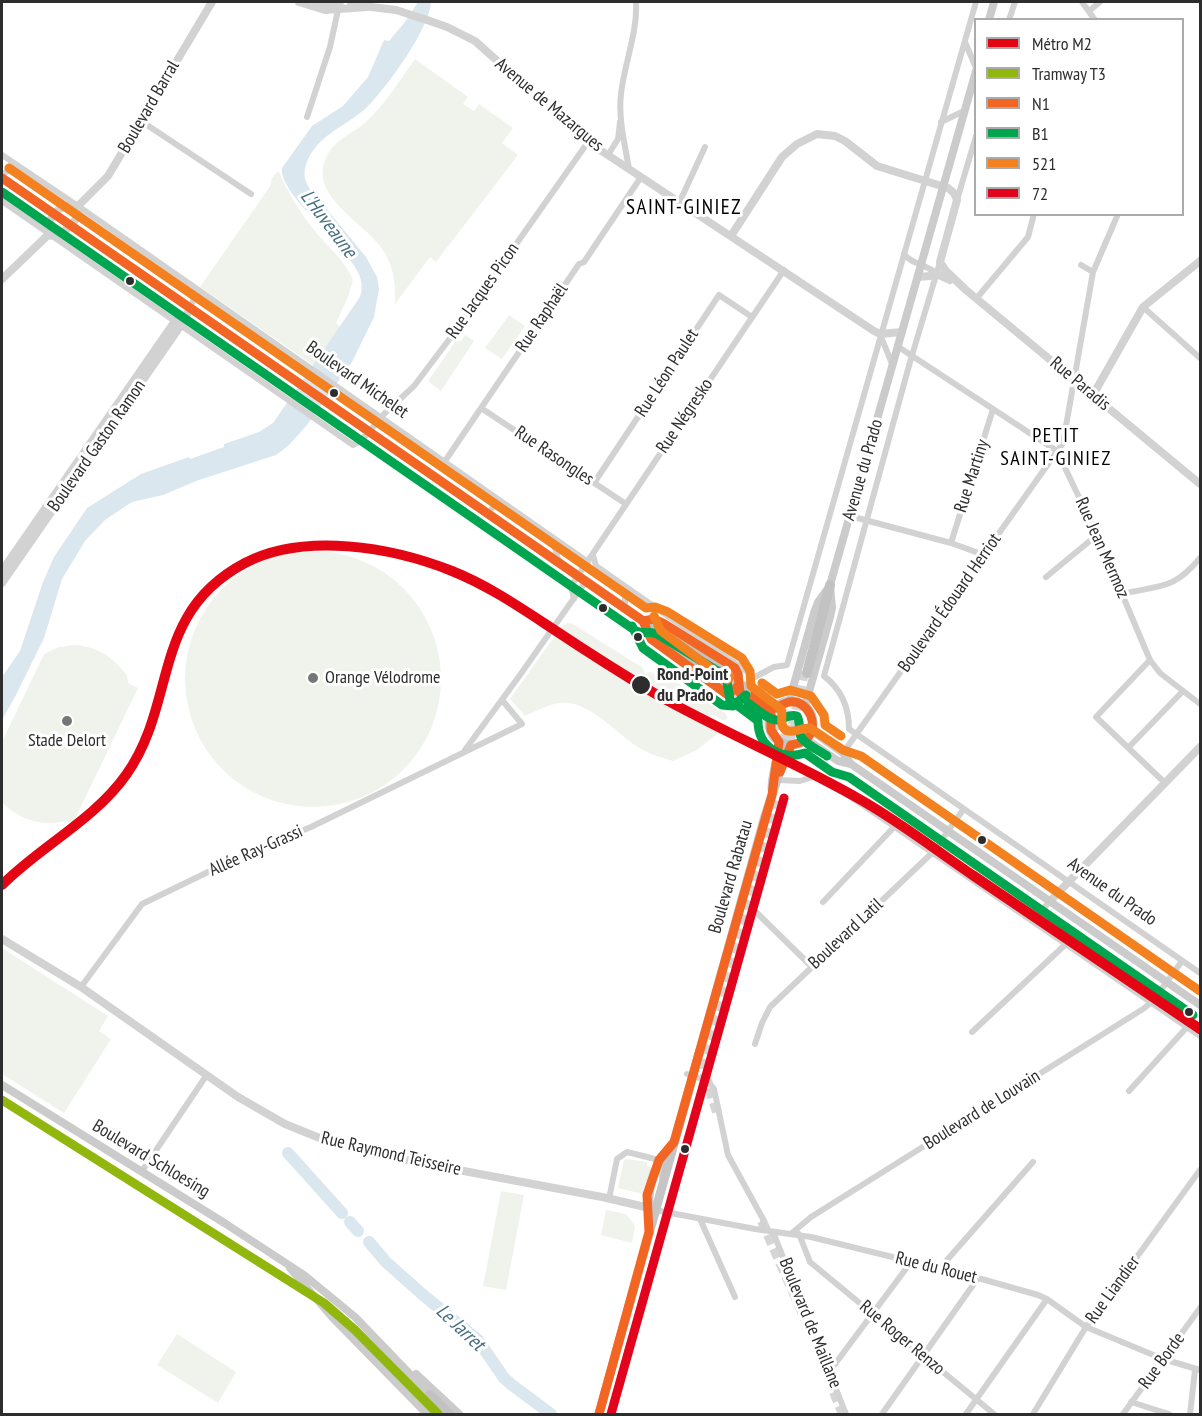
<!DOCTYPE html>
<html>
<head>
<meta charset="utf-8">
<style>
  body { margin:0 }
  #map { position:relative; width:1202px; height:1416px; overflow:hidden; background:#fff; font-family:"PT Sans Narrow",sans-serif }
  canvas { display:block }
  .frame { position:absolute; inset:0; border:3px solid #2d2d2d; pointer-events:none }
  .legend { position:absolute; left:974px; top:18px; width:210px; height:198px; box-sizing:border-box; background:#fff; border:2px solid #ababab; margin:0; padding:8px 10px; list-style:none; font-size:18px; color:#2d2d2d }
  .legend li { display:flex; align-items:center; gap:12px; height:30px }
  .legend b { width:30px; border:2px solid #ababab }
</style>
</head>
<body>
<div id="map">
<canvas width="1202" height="1416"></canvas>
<div class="frame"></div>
<ul class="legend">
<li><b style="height:8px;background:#e30513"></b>Métro M2</li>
<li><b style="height:8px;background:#91b70f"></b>Tramway T3</li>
<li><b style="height:8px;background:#f26522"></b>N1</li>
<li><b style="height:8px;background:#00a550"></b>B1</li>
<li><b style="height:8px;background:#f4811f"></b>521</li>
<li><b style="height:8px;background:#e2031d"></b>72</li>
</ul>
</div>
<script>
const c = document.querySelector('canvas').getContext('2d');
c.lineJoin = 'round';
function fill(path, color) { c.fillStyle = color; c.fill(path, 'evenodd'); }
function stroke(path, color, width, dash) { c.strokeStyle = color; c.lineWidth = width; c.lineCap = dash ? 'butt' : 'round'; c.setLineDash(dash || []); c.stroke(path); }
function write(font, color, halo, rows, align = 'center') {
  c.font = font + ' "PT Sans Narrow",sans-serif'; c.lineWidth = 6; c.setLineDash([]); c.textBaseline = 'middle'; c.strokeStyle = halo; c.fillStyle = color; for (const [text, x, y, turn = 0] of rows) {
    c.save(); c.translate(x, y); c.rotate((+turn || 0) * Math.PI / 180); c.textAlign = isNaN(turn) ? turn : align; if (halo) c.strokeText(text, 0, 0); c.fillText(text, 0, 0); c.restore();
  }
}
fill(new Path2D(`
  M415 59 468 97 463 104 474 111 479 104 513 128 502 143 518 155 436 262 430 257 395 304C396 287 394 270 386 255 369 222 302 197 329 152 338 138 355 132 367 121 386 103 400 80 415 59Z
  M279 172C287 192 305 220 319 236 331 250 346 262 353 280L348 297 336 323 340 327 313 365 200 287 271 185V180L276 173Z
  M509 315 525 326 502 359 485 348Z
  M465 335 474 341 441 391 428 381 456 341H461Z
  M185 679a128 128 0 1 1 256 0a128 128 0 1 1-256 0Z
  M567 623 573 624 643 668 645 674 650 672 664 681 667 676 720 711 724 712 728 717 724 721 712 714 707 721 731 735 717 734 697 750 673 761C663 758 652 755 643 750 618 737 591 699 559 703 547 705 536 711 525 716L510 699 562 626Z
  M75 645C99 647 112 657 127 675L128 683 138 688 73 823C64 820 58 823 49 823 31 823 14 815 2 802V742L44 654 59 647Z
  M778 723a13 13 0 1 1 26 0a13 13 0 1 1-26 0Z
  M2 948 108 1016 99 1031 111 1039 64 1113 2 1074Z
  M628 1159 647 1162V1166L652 1168 643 1194 618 1188 624 1160Z
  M501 1191 524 1195 506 1290 483 1286Z
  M606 1210 626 1214 635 1226 632 1243 601 1235Z
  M177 1334 236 1372 218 1403 157 1365Z`), '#f0f3ec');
fill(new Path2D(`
  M418 2H431C429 30 389 83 370 104 349 126 323 130 308 159 303 171 303 179 310 189L366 257 377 277 379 289 374 317 352 362 307 425 288 446 276 455 196 481 163 495 132 502 105 520 85 541 62 579 44 638 16 695 2 720V677L20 651 43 582 54 557 87 508 141 474 189 457 190 459 224 447V444L259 432 273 423 360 297C369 271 341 252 326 234V232C314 218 279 186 282 168L312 126 343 106 368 77 384 40 389 41 405 22Z`), '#dbe7ee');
stroke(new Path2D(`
  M288 1153 342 1213
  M350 1222 358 1231
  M369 1242 386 1262 422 1294 478 1340 504 1378 512 1385 551 1414`), '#dbe7ee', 12);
stroke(new Path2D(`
  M719 684 747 702
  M770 703 783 713 791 730
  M762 712C775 721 785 730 788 746
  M787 754 804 672
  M717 1112 705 1074 704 1055 774 800
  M762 1221 805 1319
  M834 1392 843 1414`), '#d5d5d5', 10, [10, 5]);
stroke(new Path2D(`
  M1082 2 1095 20
  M1089 11 1100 2
  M1009 20 1015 2
  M965 42 976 68
  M307 117 330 47 338 10
  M141 121 251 194
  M941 122 964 111
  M2 155 78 206 588 562
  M608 155 618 139 620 122
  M629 169C625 145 618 118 621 94 624 65 638 31 636 2
  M2 174 18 166
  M957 200 976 136
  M2 201 353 445 361 441 385 413 414 386 448 341 588 142
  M680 201 705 147
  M904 254C912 265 927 264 937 274
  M940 262 910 362 824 676C841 689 849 708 849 729L1200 973
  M1081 265 1093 272
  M976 299 1028 237 1034 214
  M1143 307 1200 358
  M190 309 197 289
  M880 334 892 364
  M897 346 1057 451 1097 535 1150 660 1160 673 1200 704
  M481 408 626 504
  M445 461 579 264 584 262 641 177
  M594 483 719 295 752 317
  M488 514 498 500
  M850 516 951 543 984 555
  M552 538 559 562
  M951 543 993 409
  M593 555 596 566 755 677 774 667 787 665 976 2
  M1046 577 1097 535
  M625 587V608
  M1122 594C1160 585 1174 590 1200 558
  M574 599 571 586 784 270
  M1150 660 1096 717 1165 783
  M1129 747 1183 691
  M465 750 520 675 586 581
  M843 753 1063 443 1093 272 1118 214
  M778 780 800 781 819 775 1200 1036
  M823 902 895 826
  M757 913 812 967
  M1033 921 1050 901
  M81 987 142 904 237 858 311 827 522 724 502 700
  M972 1032 1067 943
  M755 1044 762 1023 770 1007 933 852 963 810
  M687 1074 708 1081 714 1089 728 1155 763 1219 764 1230
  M1129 1091 1187 1027
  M142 1171 206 1076
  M609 1199 617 1159 627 1152 659 1160 661 1165 662 1177
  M655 1210 755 1229 811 1237 978 1278 1038 1295 1047 1299 1086 1327 1163 1359 1200 1370
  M700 1219 735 1297
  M773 1232 846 1414
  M792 1233 811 1217 1143 1009 1152 1002 1182 961
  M799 1234 810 1262 994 1414
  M940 1268 1033 1162
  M829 1372 911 1262
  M1131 1402 1169 1414
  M882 1414 978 1278
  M966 1414 1047 1299
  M1033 1414 1086 1327 1200 1170
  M1123 1414 1200 1308
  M1190 1414 1195 1370`), '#d2d2d2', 6);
stroke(new Path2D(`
  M299 2 325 10 367 7
  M351 2 371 7 396 10 427 20 447 27 475 41 588 142 874 331 880 334 902 332
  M312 6 340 2
  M48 235C47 216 59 203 78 206L108 176 212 2
  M731 236 782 157 797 144 817 134 835 136 845 141 877 166 948 188 954 193 957 200 940 262 946 271 966 290 1200 484
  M918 277 930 276 937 274 950 280
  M2 279 48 235 54 236C68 230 79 222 78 206
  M1093 395 1143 307 1200 261
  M2 571 175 321
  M2 583 177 331 190 309
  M1050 901 1200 747
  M2 939 81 987 238 1097 285 1124 327 1141 384 1156 602 1197 654 1209`), '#d2d2d2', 8);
stroke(new Path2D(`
  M989 20 994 2
  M789 702 814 613 818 602 826 591
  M805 706 830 617 832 608 830 585 976 71
  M812 731 843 753 851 764 1200 1005
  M806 739 838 761 851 764
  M2 1085 226 1224 304 1275 355 1317 430 1395 432 1406 441 1414
  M290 1268 332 1317 427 1414
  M416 1374 459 1414`), '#cbcbcb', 8);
stroke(new Path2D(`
  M2 178 738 686H746L776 708
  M698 645 735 668 738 674 740 693 771 715
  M769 723a22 22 0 1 1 44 0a22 22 0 1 1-44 0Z
  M772 789C772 773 779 758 779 742
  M649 1222C647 1191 650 1171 671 1146
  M599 1414 765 816 786 753 791 745`), '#c5c5c5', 9);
stroke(new Path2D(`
  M643 621C664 647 691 665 719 684
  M643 621 661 626 728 671
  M807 673 830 585
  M430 1395 449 1414`), '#c2c2c2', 10);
stroke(new Path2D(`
  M2 1104H3
  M40 1127 60 1136
  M155 1199 170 1204`), '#b9b9b9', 1.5);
stroke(new Path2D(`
  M2 178 643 621 654 619 663 623 735 668 738 674 740 693 771 715V730L779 742 772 795 674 1142 659 1160 647 1195 649 1232 599 1414
  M643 621 651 639 728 695 738 686
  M755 693 776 708C780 706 785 703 789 702 809 699 821 728 805 740 801 743 796 744 791 745L780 772`), '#f26522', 9);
stroke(new Path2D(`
  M2 192 636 631C643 635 650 630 657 634L726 676 730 700 758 721C758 747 781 761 805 753L832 772 849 777 1193 1015
  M632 626 643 648 722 705 733 706 746 695
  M748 703C756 708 768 721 778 720 786 718 789 714 797 716 801 723 798 730 801 737 806 745 820 751 827 756`), '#00a550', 9);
stroke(new Path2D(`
  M9 168 646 608 655 607 668 612 742 658 750 671 751 686 781 709C783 714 781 719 782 724 785 738 801 727 810 728L843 750 861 756 1200 991
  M654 616 661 631 727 680 730 677
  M762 683 777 694 790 690 811 696 824 715 825 725 841 736`), '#f4811f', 9);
stroke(new Path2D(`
  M611 1414 784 798`), '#e2031d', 9);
stroke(new Path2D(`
  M2 1100 324 1303 355 1330 438 1414`), '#91b70f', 9);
stroke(new Path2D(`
  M2 885C41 846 94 820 126 775 178 702 150 613 245 563 304 532 392 547 452 571 487 585 518 606 550 627 586 651 622 674 659 696 725 733 795 762 861 800 900 822 937 851 974 876 1049 927 1125 978 1200 1029`), '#e30513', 10);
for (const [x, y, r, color] of [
  [130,281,5,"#2d2d2d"],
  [334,393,5,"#2d2d2d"],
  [603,608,5,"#2d2d2d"],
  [638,637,5,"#2d2d2d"],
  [313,678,6,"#767676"],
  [641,685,10,"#2d2d2d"],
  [67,721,6,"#767676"],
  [982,840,5,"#2d2d2d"],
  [1189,1012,5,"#2d2d2d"],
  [685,1149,5,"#2d2d2d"]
]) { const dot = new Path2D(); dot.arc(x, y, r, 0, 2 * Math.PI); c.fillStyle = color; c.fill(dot); stroke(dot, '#fff', 2); }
write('18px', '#2d2d2d', '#fff', [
  ["Avenue de Mazargues",549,105,40],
  ["Boulevard Barral",149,107,-60],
  ["Rue Jacques Picon",483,291,-55],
  ["Rue Raphaël",542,318,-56],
  ["Rue Léon Paulet",667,373,-57],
  ["Boulevard Michelet",357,380,35],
  ["Rue Paradis",1080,384,40],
  ["Rue Négresko",685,416,-56],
  ["Boulevard Gaston Ramon",97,446,-55],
  ["Rue Rasongles",554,456,34],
  ["Avenue du Prado",863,470,-74],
  ["Rue Martiny",972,476,-72],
  ["Rue Jean Mermoz",1102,548,66],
  ["Boulevard Édouard Herriot",950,603,-55],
  ["Allée Ray-Grassi",256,851,-24],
  ["Boulevard Rabatau",731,877,-74],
  ["Avenue du Prado",1112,892,35],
  ["Boulevard Latil",846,934,-43],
  ["Boulevard de Louvain",982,1110,-32],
  ["Rue Raymond Teisseire",391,1154,13],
  ["Boulevard Schloesing",151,1159,31],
  ["Rue du Rouet",936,1268,14],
  ["Rue Liandier",1113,1290,-54],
  ["Boulevard de Maillane",810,1323,68],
  ["Rue Roger Renzo",902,1338,40],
  ["Rue Borde",1162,1361,-54]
]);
write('bold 18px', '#2d2d2d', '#fff', [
  ["Rond-Point",657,675],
  ["du Prado",657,696]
], 'left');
write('18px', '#2d2d2d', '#fff', [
  ["Orange Vélodrome",325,678],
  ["Stade Delort",67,741,"center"]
], 'left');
write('italic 20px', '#466f85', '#fff', [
  ["L'Huveaune",328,224,53],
  ["Le Jarret",460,1328,43]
]);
c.letterSpacing = '1.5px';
write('20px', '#000', '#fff', [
  ["PETIT",1056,436],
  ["SAINT-GINIEZ",1056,459]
]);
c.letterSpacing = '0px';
c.letterSpacing = '1.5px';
write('21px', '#000', '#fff', [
  ["SAINT-GINIEZ",684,208]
]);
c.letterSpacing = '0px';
</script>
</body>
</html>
